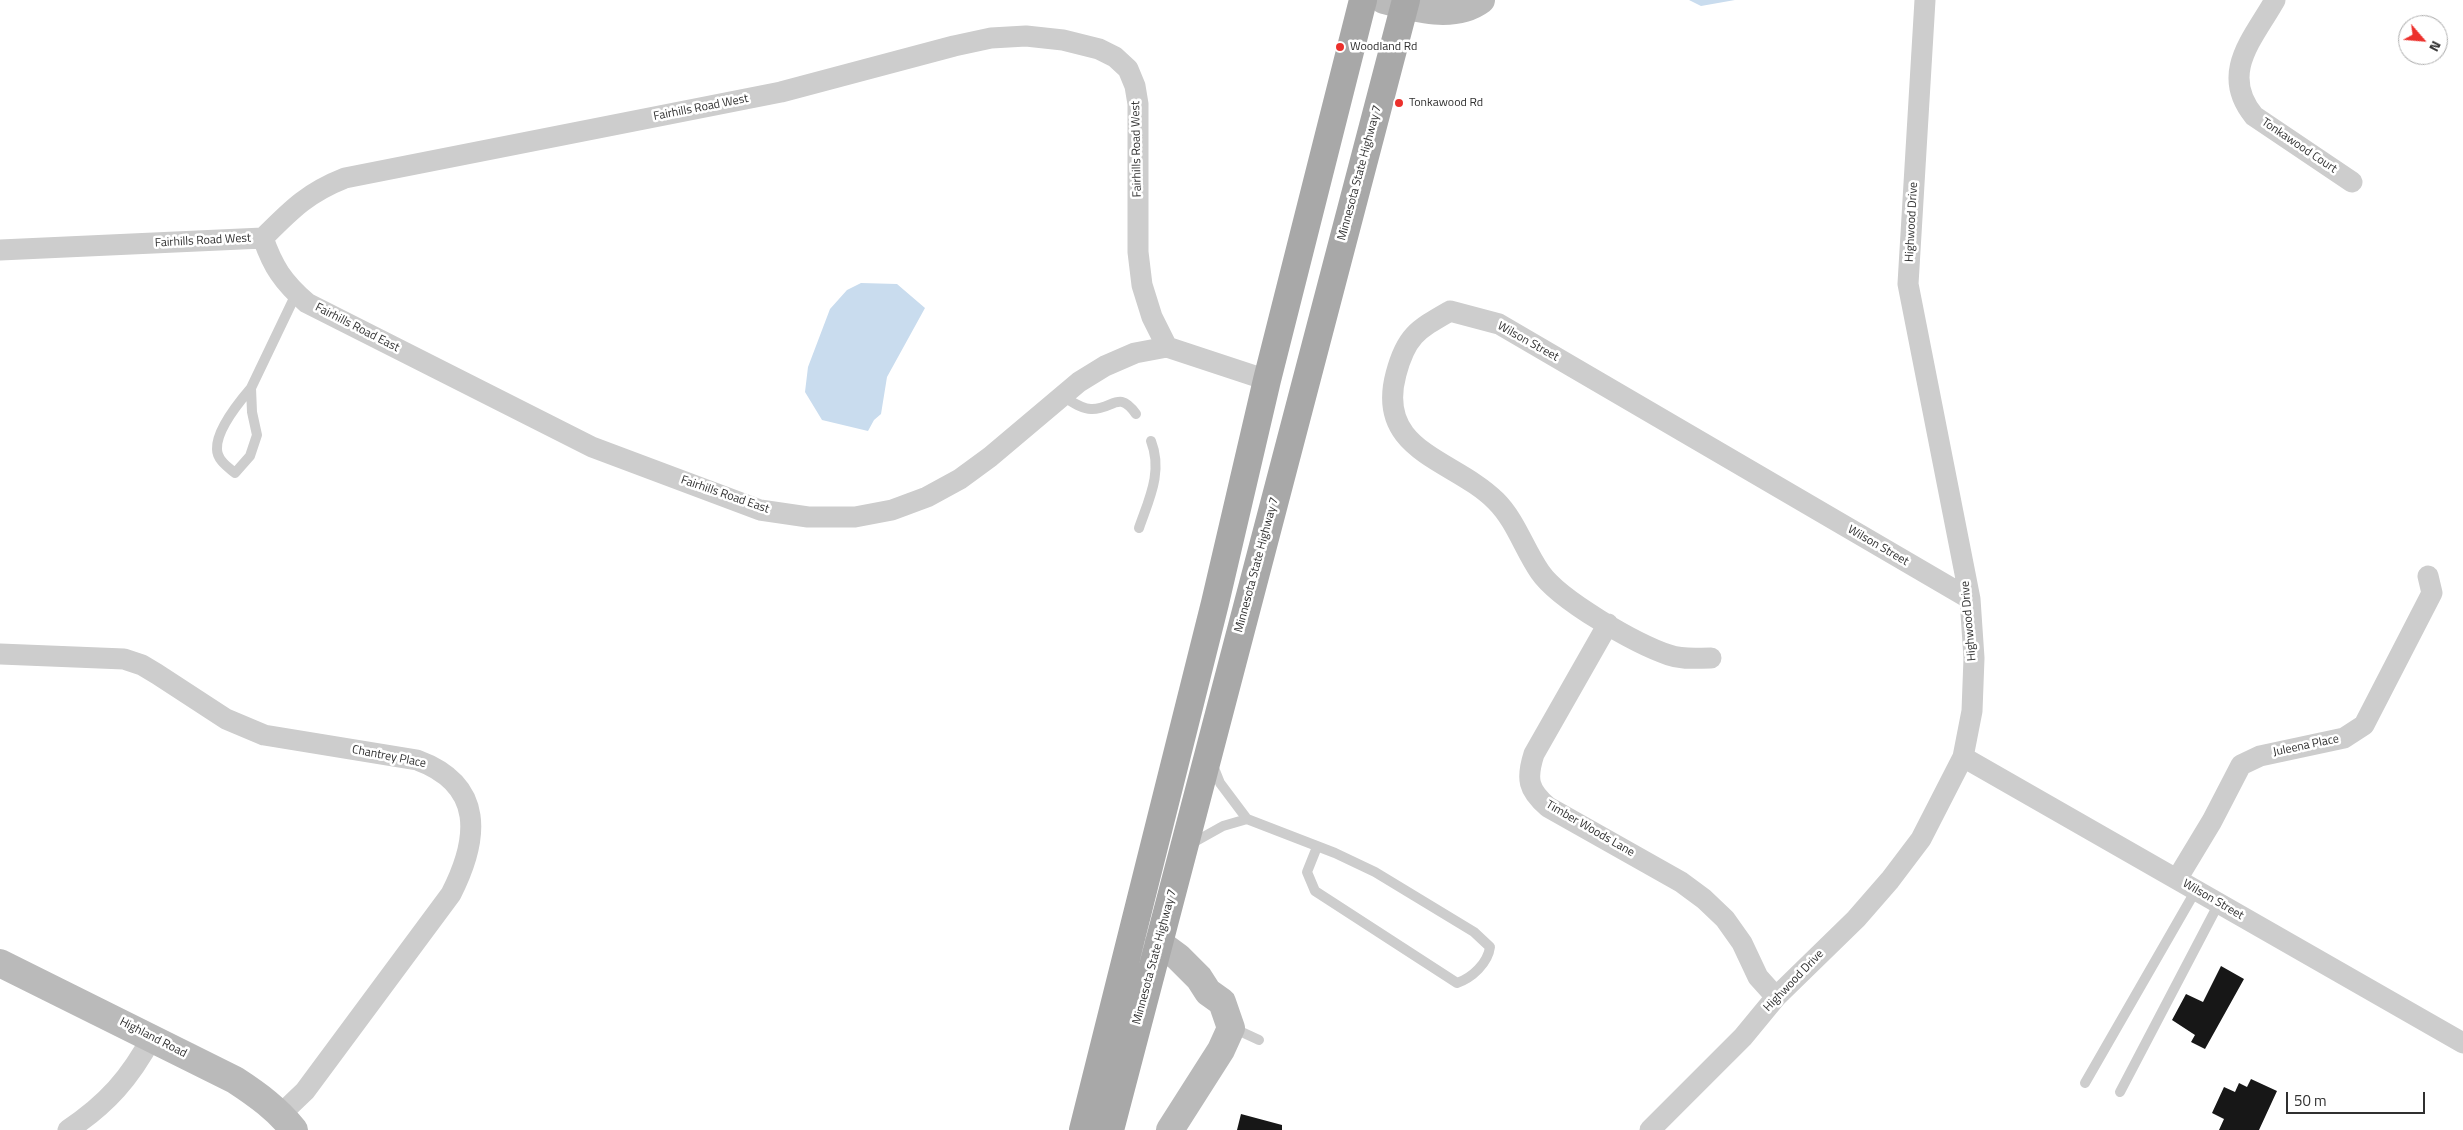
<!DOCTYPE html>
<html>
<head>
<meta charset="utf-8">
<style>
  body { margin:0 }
  #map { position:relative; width:2463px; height:1130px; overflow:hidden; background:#fff; font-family:"Titillium Web",sans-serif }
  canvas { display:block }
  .north { position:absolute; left:2398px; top:15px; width:50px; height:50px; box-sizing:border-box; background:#fff; border:1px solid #acacac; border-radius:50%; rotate:117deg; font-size:14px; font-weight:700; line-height:20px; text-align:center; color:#303030 }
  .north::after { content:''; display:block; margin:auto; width:18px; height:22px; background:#ec302c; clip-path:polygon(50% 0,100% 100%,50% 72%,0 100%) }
  .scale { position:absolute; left:2286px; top:1092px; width:139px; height:22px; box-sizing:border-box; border:2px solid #303030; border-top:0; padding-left:6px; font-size:15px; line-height:18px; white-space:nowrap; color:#303030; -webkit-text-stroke:4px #fff; paint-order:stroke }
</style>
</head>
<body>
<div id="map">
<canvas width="2463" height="1130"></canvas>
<div class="north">N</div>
<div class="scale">50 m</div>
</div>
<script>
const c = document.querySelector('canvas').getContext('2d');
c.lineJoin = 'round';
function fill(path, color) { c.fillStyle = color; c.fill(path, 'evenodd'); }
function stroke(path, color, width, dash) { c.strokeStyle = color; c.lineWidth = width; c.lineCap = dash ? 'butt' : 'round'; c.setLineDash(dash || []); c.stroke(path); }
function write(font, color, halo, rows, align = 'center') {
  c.font = font + ' "Titillium Web",sans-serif'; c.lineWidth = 5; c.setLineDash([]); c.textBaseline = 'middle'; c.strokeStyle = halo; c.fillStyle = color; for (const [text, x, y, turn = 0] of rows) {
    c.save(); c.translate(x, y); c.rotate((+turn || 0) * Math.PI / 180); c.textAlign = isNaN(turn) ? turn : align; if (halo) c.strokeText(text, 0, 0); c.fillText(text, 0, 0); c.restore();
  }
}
fill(new Path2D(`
  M1689 0H1735L1701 6Z
  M861 283 897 284 925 308 887 377 881 414 874 420 868 431 822 420 805 392 808 367 830 309 847 290Z`), '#c9dcee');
fill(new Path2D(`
  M2221 966 2244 979 2205 1049 2191 1042 2195 1035 2172 1020 2186 994 2203 1002Z
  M2251 1079 2277 1091 2259 1130H2219L2224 1119 2212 1113 2224 1087 2235 1092 2239 1083 2247 1087Z
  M1241 1114 1282 1125V1130H1237Z`), '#171717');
stroke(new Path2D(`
  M251 388C239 402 216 430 217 449 217 460 228 467 235 473L250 456 257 435 252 412 251 388 296 294
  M1062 396C1071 401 1081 409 1091 409 1113 410 1118 389 1136 414
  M1139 528C1149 499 1163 472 1151 441
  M1212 763 1220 783 1247 819 1335 853 1375 872 1474 932 1490 947C1488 963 1472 978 1457 983L1315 891 1307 872 1317 847
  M1189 845 1223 826 1247 819
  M1233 1028 1259 1040
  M2085 1083 2196 890
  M2120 1092 2219 903`), '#cdcdcd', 10);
stroke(new Path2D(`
  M2275 0C2253 39 2219 73 2254 116L2352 182
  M263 238C273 267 283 282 307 303L592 447 760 510 808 517H855L892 510 927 497 960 479 990 457 1079 382 1105 366 1135 353 1167 347 1267 380
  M0 250 263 238C291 210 307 193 345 178L781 92 954 46 991 38 1026 36 1063 40 1099 49 1115 57 1128 69 1135 86 1138 104V252L1142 285 1152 317 1167 347
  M1608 624 1534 754C1526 779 1528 790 1548 807L1681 882 1704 899 1725 919 1742 943 1758 977 1776 997
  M0 654 124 659 142 665 157 674 226 719 264 735 417 760C485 785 479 839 451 894L305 1091 281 1114
  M1711 658C1697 658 1683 660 1669 655 1636 644 1559 600 1540 572 1524 549 1516 521 1496 501 1454 459 1375 452 1396 374 1406 336 1417 330 1450 311L1499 324 1970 599
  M1963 757 2463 1043
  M2177 879 2212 821 2241 765 2260 756 2344 738 2364 725 2432 593 2428 576
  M68 1130C107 1104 130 1078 152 1037
  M1650 1130 1743 1037 1776 997 1856 919 1890 880 1921 839 1963 757 1972 711 1974 658 1970 599 1908 284 1925 0`), '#cdcdcd', 21);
stroke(new Path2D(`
  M1384 0C1413 8 1454 20 1481 0
  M1159 943 1178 957 1199 978 1208 992 1222 1002 1231 1028 1221 1050 1170 1130
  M0 963 235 1080C258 1095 277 1109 294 1130`), '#bababa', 28);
stroke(new Path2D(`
  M1083 1130 1215 603 1267 380 1363 0
  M1110 1130 1406 0`), '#a8a8a8', 28);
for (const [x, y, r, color] of [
  [1340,47,5,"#ec302c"],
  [1399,103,5,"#ec302c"]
]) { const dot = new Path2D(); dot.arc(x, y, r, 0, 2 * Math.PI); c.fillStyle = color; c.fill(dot); stroke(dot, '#fff', 2); }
write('12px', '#303030', '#fff', [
  ["Woodland Rd",1350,47],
  ["Tonkawood Rd",1409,103]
], 'left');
write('12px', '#303030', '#fff', [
  ["Fairhills Road West",701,108,-11],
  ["Tonkawood Court",2299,146,34],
  ["Fairhills Road West",1137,149,-91],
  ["Minnesota State Highway 7",1360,173,-75],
  ["Highwood Drive",1912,222,-87],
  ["Fairhills Road West",203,241,-3],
  ["Fairhills Road East",357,328,27],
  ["Wilson Street",1528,342,29],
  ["Fairhills Road East",725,495,19],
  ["Wilson Street",1878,546,30],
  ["Minnesota State Highway 7",1257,565,-75],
  ["Highwood Drive",1969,621,-95],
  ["Juleena Place",2306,746,-12],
  ["Chantrey Place",389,757,11],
  ["Timber Woods Lane",1590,829,30],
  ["Wilson Street",2213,900,30],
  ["Minnesota State Highway 7",1155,957,-75],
  ["Highwood Drive",1794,981,-46],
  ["Highland Road",153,1038,27]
]);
</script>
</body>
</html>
